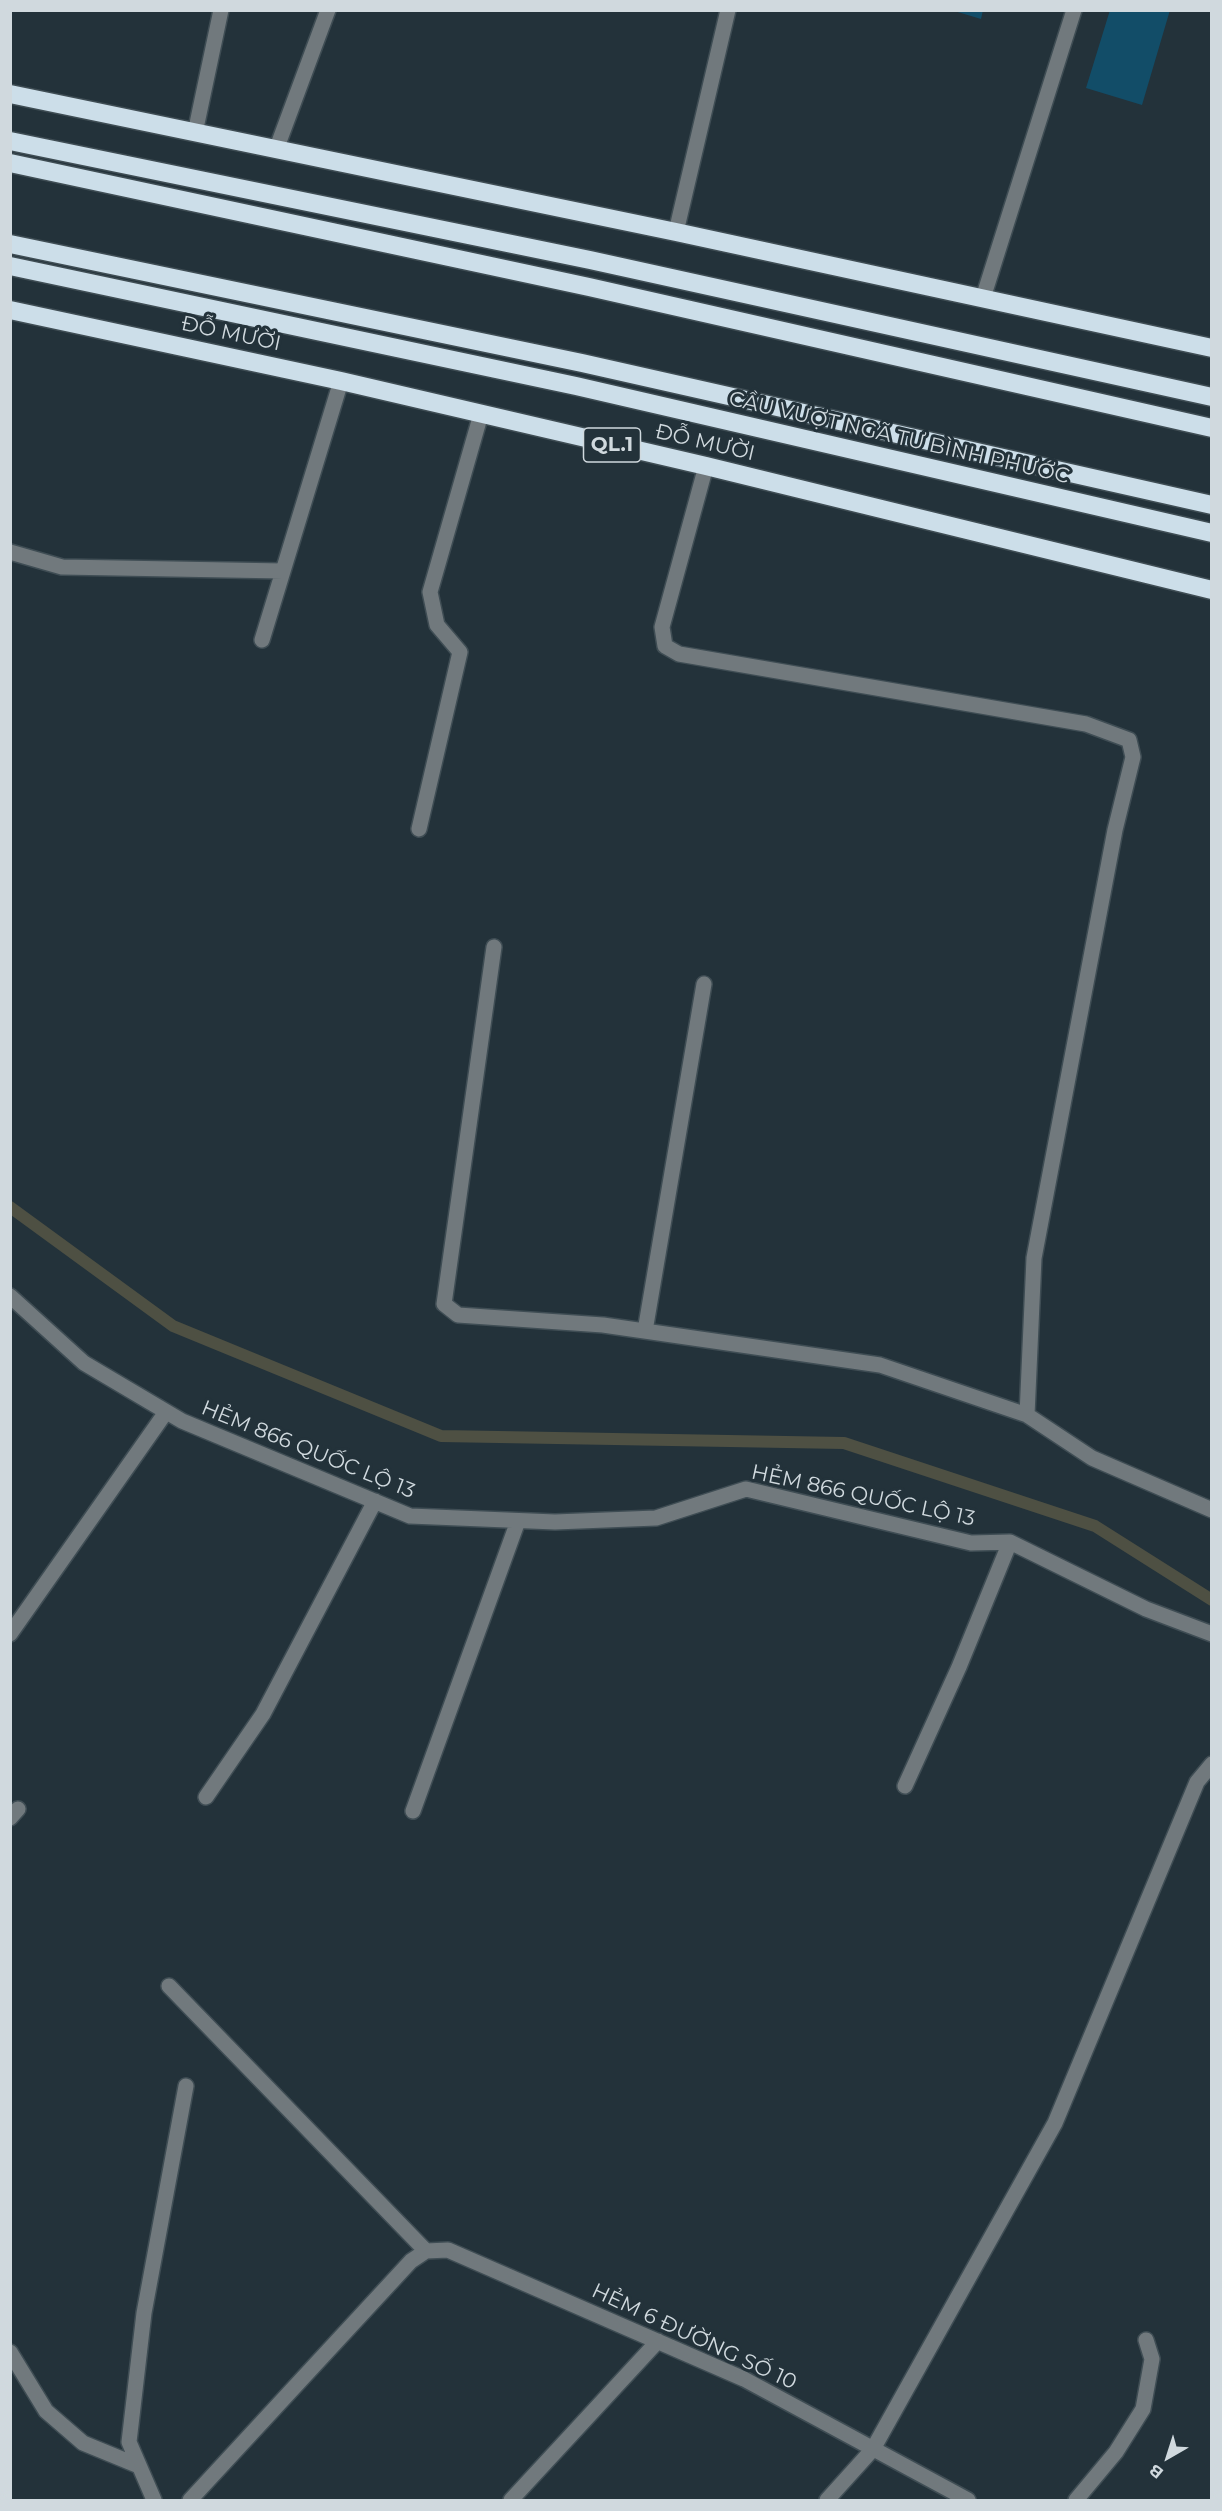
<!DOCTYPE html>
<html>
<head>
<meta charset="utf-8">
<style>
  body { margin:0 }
  #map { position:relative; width:1222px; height:2511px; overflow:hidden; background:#23323a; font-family:Montserrat,sans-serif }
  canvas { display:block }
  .frame { position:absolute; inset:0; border:12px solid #d0d9de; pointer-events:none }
  .north { position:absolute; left:1138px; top:2427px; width:60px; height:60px; -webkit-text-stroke:4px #23323a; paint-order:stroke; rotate:219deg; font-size:16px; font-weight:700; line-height:24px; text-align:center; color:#d0d9de }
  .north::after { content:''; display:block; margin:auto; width:21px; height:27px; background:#d0d9de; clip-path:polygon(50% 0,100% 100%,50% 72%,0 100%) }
</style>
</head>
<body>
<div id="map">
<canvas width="1222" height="2511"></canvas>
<div class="frame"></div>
<div class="north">B</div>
</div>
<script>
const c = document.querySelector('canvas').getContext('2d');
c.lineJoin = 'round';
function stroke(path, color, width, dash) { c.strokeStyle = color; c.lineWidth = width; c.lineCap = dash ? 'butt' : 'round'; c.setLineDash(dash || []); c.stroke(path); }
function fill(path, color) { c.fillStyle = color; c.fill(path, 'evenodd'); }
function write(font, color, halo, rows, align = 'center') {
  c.font = font + ' Montserrat,sans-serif'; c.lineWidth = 6; c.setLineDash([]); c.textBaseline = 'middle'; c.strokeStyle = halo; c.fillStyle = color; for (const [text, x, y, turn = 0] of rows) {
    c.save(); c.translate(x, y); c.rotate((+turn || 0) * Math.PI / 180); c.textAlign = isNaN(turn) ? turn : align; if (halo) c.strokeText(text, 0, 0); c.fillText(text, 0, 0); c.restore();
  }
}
stroke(new Path2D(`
  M10 1207 173 1326 441 1436 844 1443 1095 1526 1212 1600`), '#4e5043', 12);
fill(new Path2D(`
  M951 10H983L981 19Z
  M1110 10H1170L1142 105 1086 88Z`), '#124d68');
const minor = new Path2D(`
  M195 133 221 10
  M276 150 328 10
  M676 232 728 10
  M983 298 1074 10
  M706 466 662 627 665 646 679 654 1086 724 1129 740 1133 757 1115 830 1034 1258 1027 1415
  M10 552 62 567 283 571
  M262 640 341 381
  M419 829 460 652 437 625 430 592 481 414
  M494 947 444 1304 458 1315 603 1325 880 1365 1027 1415 1092 1458 1212 1510
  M10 1296 84 1363 182 1421 410 1516 555 1522 656 1518 746 1489 971 1543 1010 1542 1146 1609 1212 1634
  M645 1331 704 984
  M10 1634 166 1412
  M905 1786 959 1667 1010 1542
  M206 1797 263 1714 375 1501
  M413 1811 518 1521
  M10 1818 18 1809
  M169 1986 426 2251
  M426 2251 448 2250 744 2379 968 2500
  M10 2352 46 2411 83 2443 139 2466
  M154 2500 129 2442 144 2313 186 2086
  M190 2500 411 2261 426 2251
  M511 2500 658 2341
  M827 2500 873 2449 1055 2123 1197 1782 1212 1764
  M1076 2500 1116 2452 1143 2409 1152 2359 1146 2340`);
const highway = new Path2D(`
  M10 94 676 232 1212 348
  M10 141 590 260 1212 397
  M10 163 589 287 1212 428
  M10 244 582 363 1212 505
  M10 266 576 386 1212 533
  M10 310 341 381 706 466 1212 590`);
stroke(minor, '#3f4d54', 18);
stroke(highway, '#3f4d54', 21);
stroke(minor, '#71797d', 15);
stroke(highway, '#ccdee9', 18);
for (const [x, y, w] of [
  [612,445,57]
]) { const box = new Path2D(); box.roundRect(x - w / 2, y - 17, w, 34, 4.5); c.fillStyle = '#23323a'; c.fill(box); stroke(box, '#d0d9de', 1.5); }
write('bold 20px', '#d0d9de', null, [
  ["QL.1",612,445]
]);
write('21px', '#d0d9de', '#23323a', [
  ["ĐỖ MƯỜI",231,334,12],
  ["CẦU VƯỢT NGÃ TƯ BÌNH PHƯỚC",899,438,13],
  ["ĐỖ MƯỜI",705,443,13],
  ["HẺM 866 QUỐC LỘ 13",308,1450,22],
  ["HẺM 866 QUỐC LỘ 13",863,1496,12],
  ["HẺM 6 ĐƯỜNG SỐ 10",694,2337,25]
]);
</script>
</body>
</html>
